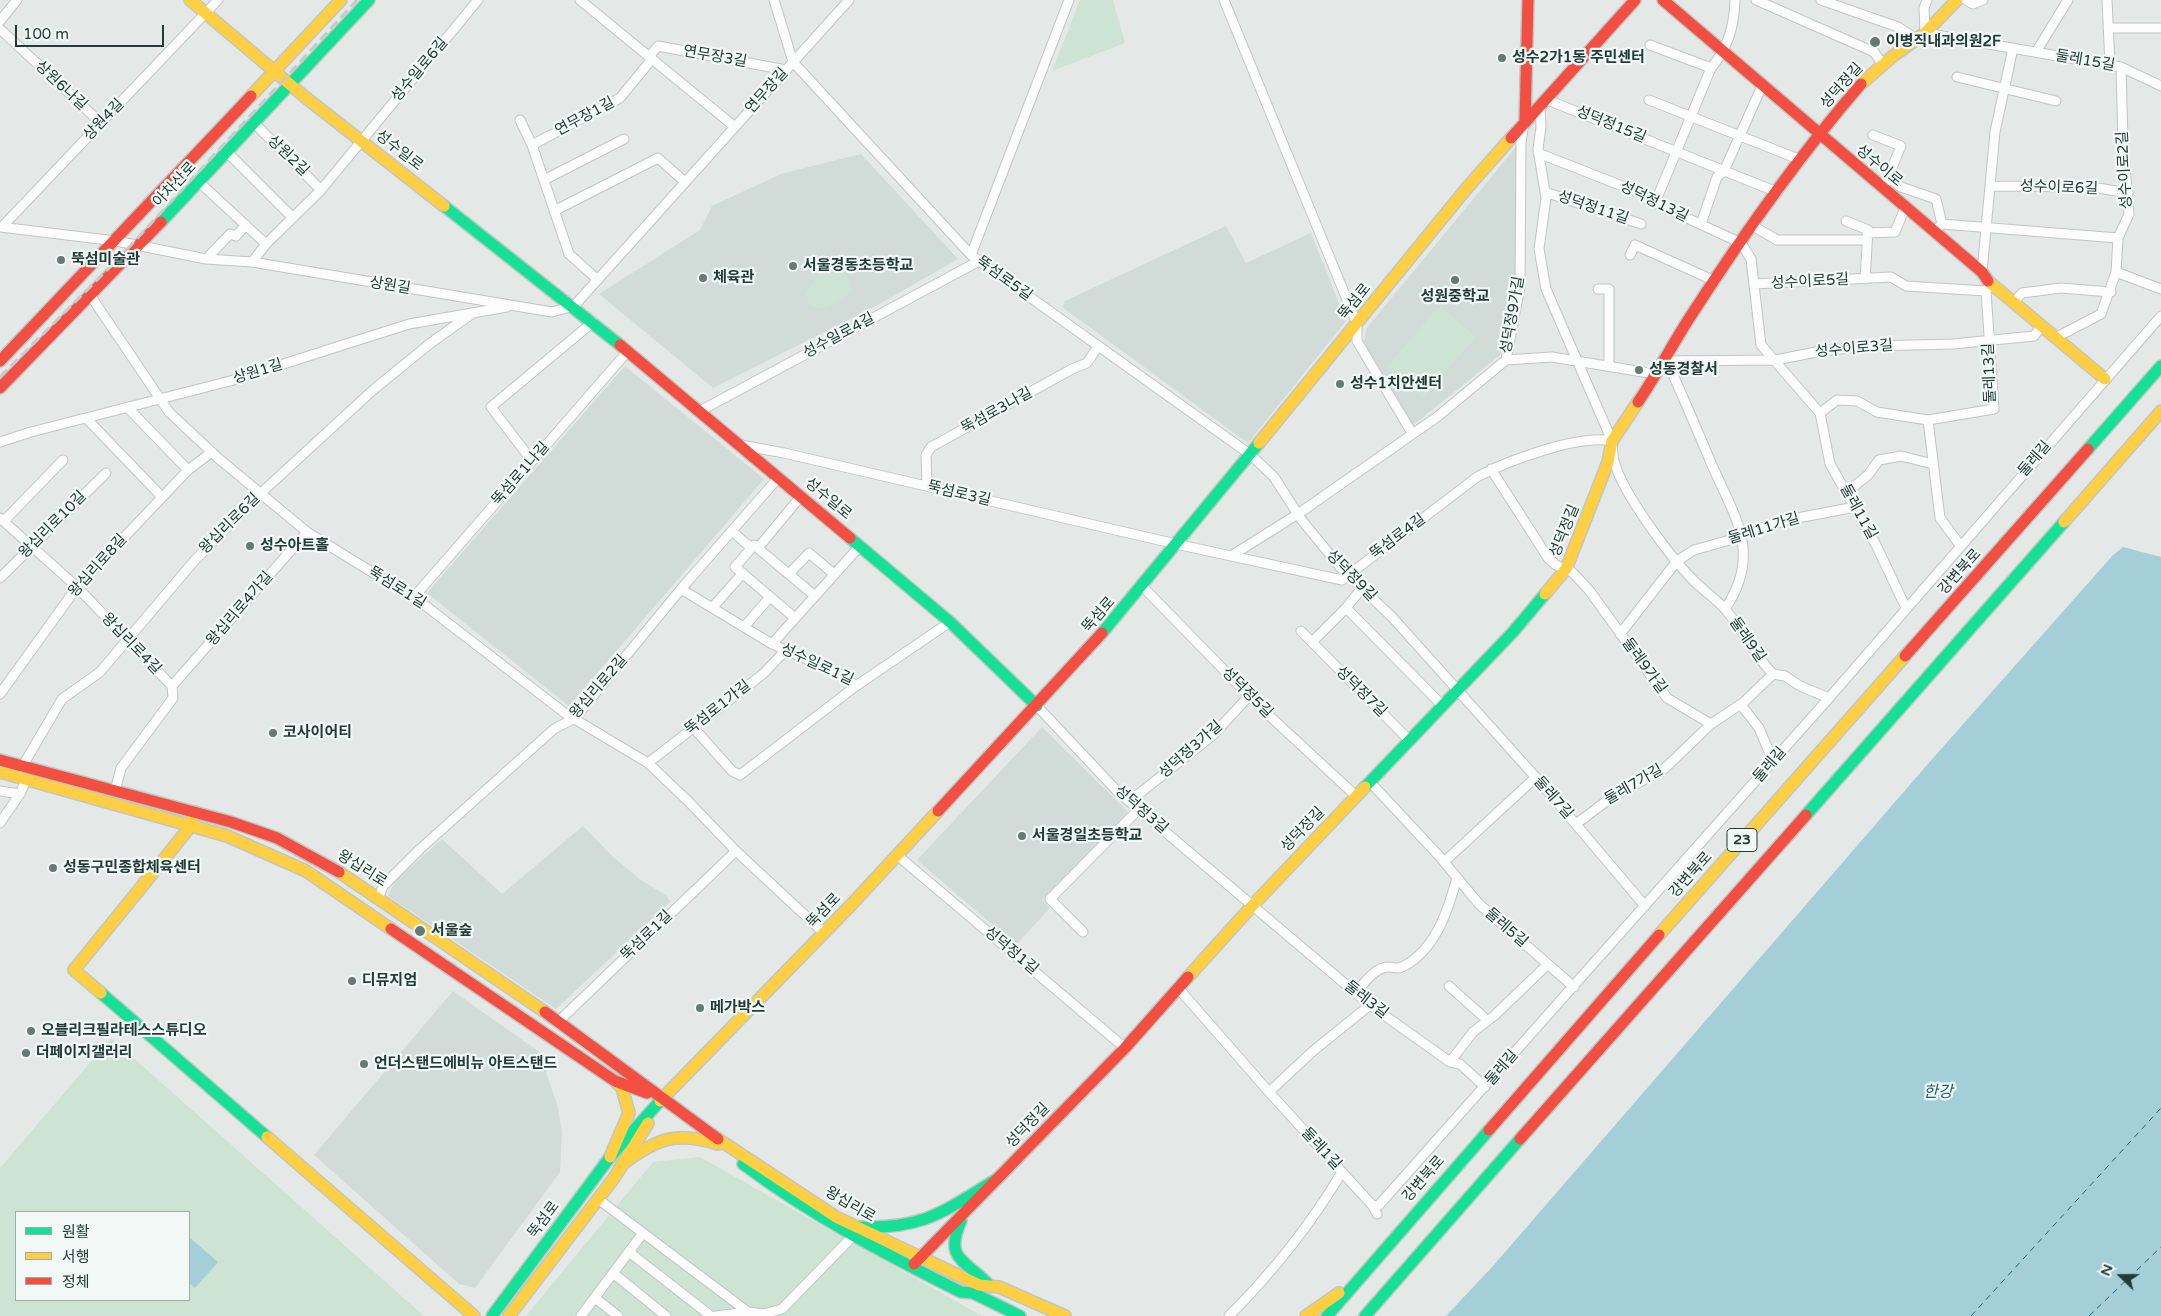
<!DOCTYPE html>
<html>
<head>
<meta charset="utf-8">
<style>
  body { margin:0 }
  #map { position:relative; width:2161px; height:1316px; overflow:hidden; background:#e4e9e7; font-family:"Varela Round","Noto Sans KR",sans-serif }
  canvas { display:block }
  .legend { position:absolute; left:15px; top:1211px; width:175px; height:90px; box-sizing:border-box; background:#f2f8f5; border:1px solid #9eada9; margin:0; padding:6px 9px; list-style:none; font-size:15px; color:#213d37 }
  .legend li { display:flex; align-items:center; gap:10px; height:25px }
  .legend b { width:25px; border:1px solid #9eada9 }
  .north { position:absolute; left:2096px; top:1251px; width:50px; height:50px; -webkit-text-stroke:4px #f2f8f5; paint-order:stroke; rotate:292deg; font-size:14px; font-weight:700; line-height:20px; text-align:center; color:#213d37 }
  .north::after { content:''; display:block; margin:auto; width:18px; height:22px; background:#213d37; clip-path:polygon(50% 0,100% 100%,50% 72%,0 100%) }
  .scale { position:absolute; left:15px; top:25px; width:149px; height:22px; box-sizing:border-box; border:2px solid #213d37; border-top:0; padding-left:6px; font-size:15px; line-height:18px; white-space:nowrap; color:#213d37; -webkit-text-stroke:4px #f2f8f5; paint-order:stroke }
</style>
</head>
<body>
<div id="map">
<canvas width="2161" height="1316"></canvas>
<ul class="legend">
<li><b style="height:6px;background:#16e098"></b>원활</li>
<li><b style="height:6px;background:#ffcf43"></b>서행</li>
<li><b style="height:6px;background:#f24e42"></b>정체</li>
</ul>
<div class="north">N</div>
<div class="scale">100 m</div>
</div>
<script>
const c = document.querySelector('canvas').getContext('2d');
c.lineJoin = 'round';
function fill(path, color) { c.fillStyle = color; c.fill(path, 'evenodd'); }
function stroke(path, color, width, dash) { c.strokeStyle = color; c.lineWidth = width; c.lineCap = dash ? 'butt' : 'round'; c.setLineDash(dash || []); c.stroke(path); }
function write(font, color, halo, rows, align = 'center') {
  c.font = font + ' "Varela Round","Noto Sans KR",sans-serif'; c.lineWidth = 4.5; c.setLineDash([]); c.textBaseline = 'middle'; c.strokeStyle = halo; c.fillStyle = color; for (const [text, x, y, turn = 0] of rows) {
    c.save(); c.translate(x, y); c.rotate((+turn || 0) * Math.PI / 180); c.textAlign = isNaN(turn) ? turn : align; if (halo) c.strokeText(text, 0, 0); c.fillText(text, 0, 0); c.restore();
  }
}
fill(new Path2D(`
  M1516 147 1519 258 1513 297 1500 355 1412 426 1364 343 1366 329Z
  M861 154 958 259 874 307 713 388 599 294 700 230 712 206 781 174Z
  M1226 226 1246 263 1311 233 1346 321 1248 443 1062 307 1065 301Z
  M625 366 764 479 569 706 427 593Z
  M1042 727 1128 812 1042 900 1050 908 1016 945 917 860Z
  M583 826 612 856 641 880 667 896 670 902 556 1009 388 896 395 881 442 839 502 894Z
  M453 991 555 1063 546 1072 557 1104 562 1132 560 1172 475 1288 459 1284 314 1155Z`), '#d1dbd7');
fill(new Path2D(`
  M1080 0H1113L1125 43 1052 71Z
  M833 266C845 270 851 279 852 291 839 303 827 312 810 306L805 293 824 268Z
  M1440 305 1476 337 1422 399 1386 367Z
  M111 1038 424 1316H0V1168ZM16 1212H189V1300H16Z
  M700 1157 982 1316H526L653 1162Z`), '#cde3d4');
fill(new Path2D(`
  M2123 547 2161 557V1316H1446L1493 1266 1927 765 2113 555Z
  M189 1237 218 1262 195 1288 189 1283Z`), '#a4ced8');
stroke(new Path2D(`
  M1971 1316 2161 1108
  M2089 1316 2161 1247`), '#1a657a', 1, [6, 5]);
const street = new Path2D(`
  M580 0 735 127
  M774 0 793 62 971 255 1251 455 1274 477 1301 519 1340 567 1392 617 1540 782 1645 906
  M1224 0 1357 324V341L1412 433
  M1756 0 1874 52 1883 65
  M1821 0 1898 27 1916 39
  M1927 0 1924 8 1925 33 2121 67 2161 86
  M1966 0 1973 4 1983 0
  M2107 0 2110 65
  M0 21 17 0
  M2108 28H2161
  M0 29 101 123
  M1650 45 1711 68C1728 48 1734 27 1735 0
  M2036 52 2068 0
  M649 57 658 46 786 70
  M1957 77 2056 101
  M1545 99 1777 192
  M1649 100 1801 160
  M1540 105 1541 127 1538 149 1546 198 1539 249 1546 289 1612 441C1613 448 1612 457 1615 464 1624 495 1671 558 1694 581 1704 591 1716 599 1725 609 1743 630 1754 655 1773 674L1785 676 1800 686 1829 698
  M520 120 532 145 569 254 598 280
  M254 123 321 190
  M1873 135 1901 146 1886 182
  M532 145 620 98 652 59
  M227 152 293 218
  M1538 153 1648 196V200L1741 243 1751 259 1761 345 1820 413 1830 464 1876 545 1906 608
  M1889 178 1901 187 1936 199 1942 224
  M544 180 624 139
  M199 182 266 244
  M1990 186 2092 187 2128 193
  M1545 192 1641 224
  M1655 203 1711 68
  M554 211 658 158 685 182
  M1846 221 1868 230 1865 279
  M1701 224 1717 177 1724 171 1762 86
  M1753 226 1777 240H1867
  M0 227 116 241 206 259 252 262 552 312 574 306 849 0
  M2 227 218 0
  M1934 232 1942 224 2118 238
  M1867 233 1895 232 1905 208
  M971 255 1069 0
  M1630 255 1635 245 1715 281
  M206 259 230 234 236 236 246 225
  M252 262 266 244 321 190 478 0
  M1982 272 1995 132 2013 48
  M2116 272 2161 289
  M1754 284 1891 277 1906 286 1986 291 1989 287
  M1598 289H1609V366
  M90 295 169 412 218 458 307 532 422 603 566 714 648 763 689 802 736 851 824 933
  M2013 303 2022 293 2061 288 2111 292
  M2055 338 2101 314 2116 272 2118 238 2129 214 2123 141 2121 67
  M1506 360 1552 357 1655 374
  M1663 361 1776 360 1821 351 1870 346 1953 344 2034 336 2041 327
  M1667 361C1682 395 1697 429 1711 463 1734 516 1763 553 1725 609
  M127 407 188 470
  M700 411 979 261
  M1820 413 1837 400 1857 401 1877 412 1928 420
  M86 418 162 497
  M0 442 31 432 230 381 409 324 507 307
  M741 445 784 453 1176 544 1342 580 1477 477C1507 461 1579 434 1612 441
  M532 461 491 407 593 322
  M1491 469 1548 558 1556 565 1572 572 1589 590 1667 698 1711 724
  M927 486 926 455 931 447 1072 369 1087 363 1095 351
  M1847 492 1868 475 1879 460 1901 456 1933 464
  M0 518 77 587 172 686 173 698 121 768 115 791
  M4 521 63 460
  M732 531 751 548
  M1960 545 1940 518 1928 420 1994 409 1986 291
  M758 548 801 496
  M1231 556 1298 514 1437 417 1506 360 1520 287 1521 143 1524 122
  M789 574 809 553 834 574
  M0 578 106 473
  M1142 586 1260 707 1356 796
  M681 589 772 644 838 673 856 686 950 622
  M413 598 628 351
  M712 608 743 573
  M1346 608 1443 706
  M795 618 735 567 754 545 815 596
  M744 627 770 597
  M1301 631 1410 741
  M1620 634 1677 561 1694 550 1737 538 1742 534 1787 520 1855 507
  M1312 642 1346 608 1362 588
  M772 644 860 546
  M172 686 307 532
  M0 694 77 587 188 470 212 452
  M1741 705 1759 728 1773 761
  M1037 706 1117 791 1370 1005 1450 1062 1460 1064 1485 1087
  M693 727 732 771 740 775 856 686
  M648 763 763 674 785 651
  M22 767 62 699 100 672 195 560 261 493 373 390 432 342 473 313
  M1370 782 1440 857 1479 904 1574 987
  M0 791 20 794
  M1130 801 1213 735 1249 696
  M0 823 20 794 26 780
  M1576 824 1612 797 1664 769 1711 724 1744 702 1773 674
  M897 855 1125 1048
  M1444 862 1536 777
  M379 897 383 886 420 849 554 729 575 718 681 589 779 477
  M1083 932 1050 899 1139 809
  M1449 986 1487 1020
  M1179 989 1269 1092 1373 1206 1377 1214
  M1356 993C1363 984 1376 966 1389 967 1395 967 1398 970 1404 966 1436 949 1448 910 1457 878
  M559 1021 736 851
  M1450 1062 1473 1032 1495 1015 1548 964
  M1269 1092 1313 1051 1370 1005
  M598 1199 748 1312 763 1314 782 1309 853 1236
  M1373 1206 1379 1205 1829 698 2161 316
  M629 1252 711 1316
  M613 1273 666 1316
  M595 1298 618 1316
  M581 1316 643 1233
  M716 1316 748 1312
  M1229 1316C1272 1273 1311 1224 1342 1172`);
const fast = new Path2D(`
  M444 206 620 345
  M161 222 369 0
  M2088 449 2161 366
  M850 538 950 622 1037 706
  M1102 633 1259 443
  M1365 787 1513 632 1545 594
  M1806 815 2064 522
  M101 993 267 1137
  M743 1164C811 1215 885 1254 961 1292L973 1293 1020 1316
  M961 1221C943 1261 967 1260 990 1286
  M860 1227C925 1229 944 1211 997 1179
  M492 1316 610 1157 660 1101
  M1327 1316 1489 1130
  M1365 1316 1520 1139`);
const slow = new Path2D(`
  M190 0 305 97 444 206
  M1861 84 1893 56 1925 33 1957 0
  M251 96 341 0
  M1988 281 2105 379
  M1259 443 1466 189 1511 138
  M2064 522 2161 411
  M1545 594 1566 569 1608 462 1612 441 1638 402
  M0 772 227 836 306 871 391 929
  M339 872 545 1012
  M1659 935 1905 656
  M1188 977 1252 906 1365 787
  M101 993 74 970 190 827 195 812
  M660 1101 851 905 938 811
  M267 1137 474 1316
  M718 1139 836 1217 979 1285 999 1287 1065 1316
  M610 1157 629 1113 622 1088 615 1081
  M624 1163C658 1138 677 1131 718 1144
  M509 1316 614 1178 648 1123
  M1306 1316 1339 1293`);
const jam = new Path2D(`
  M1663 0 1982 272 1988 281
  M1525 121 1528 0
  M1511 138 1635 0
  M620 345 850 538
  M0 361 251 96
  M0 388 161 222
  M1638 402C1657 374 1673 343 1692 314 1743 235 1799 156 1861 84
  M1905 656 2088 449
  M0 760 231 822 277 838 339 872
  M938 811 1102 633
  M391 929 615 1081 647 1093
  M545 1012 718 1139
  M1489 1130 1659 935
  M1520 1139 1806 815
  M914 1264 1125 1048 1188 977`);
stroke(street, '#c1c6c4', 11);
stroke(fast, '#bfc7c4', 14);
stroke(slow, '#bfc7c4', 14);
stroke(jam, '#bfc7c4', 14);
stroke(street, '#fbfcfb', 9);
stroke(fast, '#16e098', 11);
stroke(slow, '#ffcf43', 11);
stroke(jam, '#f24e42', 11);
stroke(new Path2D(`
  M0 377 120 257 357 0`), '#c7caca', 3, [10, 5]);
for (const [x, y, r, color] of [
  [1875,42,6,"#657975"],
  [1502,58,5,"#657975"],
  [61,260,5,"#657975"],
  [793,266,5,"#657975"],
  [703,278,5,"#657975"],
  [1455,280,5,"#657975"],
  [1639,370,5,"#657975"],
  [1340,384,5,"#657975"],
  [250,546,5,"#657975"],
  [273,733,5,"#657975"],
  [1022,836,5,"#657975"],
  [53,868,5,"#657975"],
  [420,931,6,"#657975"],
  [352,981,5,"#657975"],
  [700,1008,5,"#657975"],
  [31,1031,5,"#657975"],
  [26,1053,5,"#657975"],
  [364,1064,5,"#657975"]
]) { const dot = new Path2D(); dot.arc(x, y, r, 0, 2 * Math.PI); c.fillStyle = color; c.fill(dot); stroke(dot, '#f2f8f5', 2); }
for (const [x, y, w] of [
  [1742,840,30]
]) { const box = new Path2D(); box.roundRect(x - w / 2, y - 11.5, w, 23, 4); c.fillStyle = '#f2f8f5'; c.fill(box); stroke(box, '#213d37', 1); }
write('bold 14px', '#213d37', null, [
  ["23",1742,840]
]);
write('bold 15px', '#213d37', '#f2f8f5', [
  ["이병직내과의원2F",1886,42],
  ["성수2가1동 주민센터",1512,58],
  ["뚝섬미술관",71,260],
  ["서울경동초등학교",803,266],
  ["체육관",713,278],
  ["성원중학교",1455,297,"center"],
  ["성동경찰서",1649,370],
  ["성수1치안센터",1350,384],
  ["성수아트홀",260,546],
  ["코사이어티",283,733],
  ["서울경일초등학교",1032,836],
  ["성동구민종합체육센터",63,868],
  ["서울숲",431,931],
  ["디뮤지엄",362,981],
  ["메가박스",710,1008],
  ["오블리크필라테스스튜디오",41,1031],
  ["더페이지갤러리",36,1053],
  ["언더스탠드에비뉴 아트스탠드",374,1064]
], 'left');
write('15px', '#213d37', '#f2f8f5', [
  ["연무장3길",715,57,10],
  ["둘레15길",2085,61,10],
  ["성수일로6길",420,70,-50],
  ["상원6나길",61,86,43],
  ["성덕정길",1842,86,-48],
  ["연무장길",767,91,-48],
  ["연무장1길",585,117,-28],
  ["상원4길",104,120,-46],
  ["성덕정15길",1611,125,22],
  ["성수일로",399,151,38],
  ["상원2길",288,156,44],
  ["성수이로",1879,166,40],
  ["성수이로2길",2125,170,-93],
  ["아차산로",175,185,-47],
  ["성수이로6길",2059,188,2],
  ["성덕정13길",1654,202,26],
  ["성덕정11길",1593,208,19],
  ["뚝섬로5길",1004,279,36],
  ["성수이로5길",1810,282,-3],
  ["상원길",390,286,9],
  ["뚝섬로",1355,302,-51],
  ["성덕정9가길",1513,315,-80],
  ["성수일로4길",839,336,-28],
  ["성수이로3길",1854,349,-5],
  ["상원1길",258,372,-17],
  ["둘레13길",1990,373,-92],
  ["뚝섬로3나길",997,411,-29],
  ["둘레길",2035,459,-49],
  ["뚝섬로1나길",521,474,-49],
  ["뚝섬로3길",959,494,13],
  ["성수일로",828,499,40],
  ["둘레11길",1858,512,61],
  ["왕십리로6길",230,524,-45],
  ["왕십리로10길",53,525,-45],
  ["둘레11가길",1764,529,-17],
  ["성덕정길",1565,531,-68],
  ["뚝섬로4길",1398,537,-37],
  ["왕십리로8길",98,566,-48],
  ["강변북로",1960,572,-48],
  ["성덕정9길",1351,576,46],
  ["뚝섬로1길",397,588,32],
  ["왕십리로4가길",240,609,-49],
  ["뚝섬로",1099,615,-49],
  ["둘레9길",1747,640,55],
  ["왕십리로4길",131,644,46],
  ["성수일로1길",817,665,25],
  ["둘레9가길",1644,666,54],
  ["왕십리로2길",599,687,-49],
  ["성덕정7길",1361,692,45],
  ["성덕정5길",1247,693,45],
  ["뚝섬로1가길",718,708,-38],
  ["성덕정3가길",1191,750,-41],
  ["둘레길",1770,765,-49],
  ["둘레7가길",1634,785,-30],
  ["둘레7길",1553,798,49],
  ["성덕정3길",1141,810,41],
  ["성덕정길",1303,830,-46],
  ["왕십리로",362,869,32],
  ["강변북로",1691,875,-48],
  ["뚝섬로",824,911,-46],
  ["둘레5길",1506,928,41],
  ["뚝섬로1길",647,936,-44],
  ["성덕정1길",1011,951,40],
  ["둘레3길",1366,1000,38],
  ["둘레길",1502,1068,-49],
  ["성덕정길",1028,1126,-46],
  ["둘레1길",1321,1149,47],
  ["강변북로",1424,1179,-49],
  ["왕십리로",850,1205,30],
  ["뚝섬로",544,1220,-53]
]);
write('italic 16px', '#1a657a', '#f2f8f5', [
  ["한강",1938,1093]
]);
</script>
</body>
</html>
